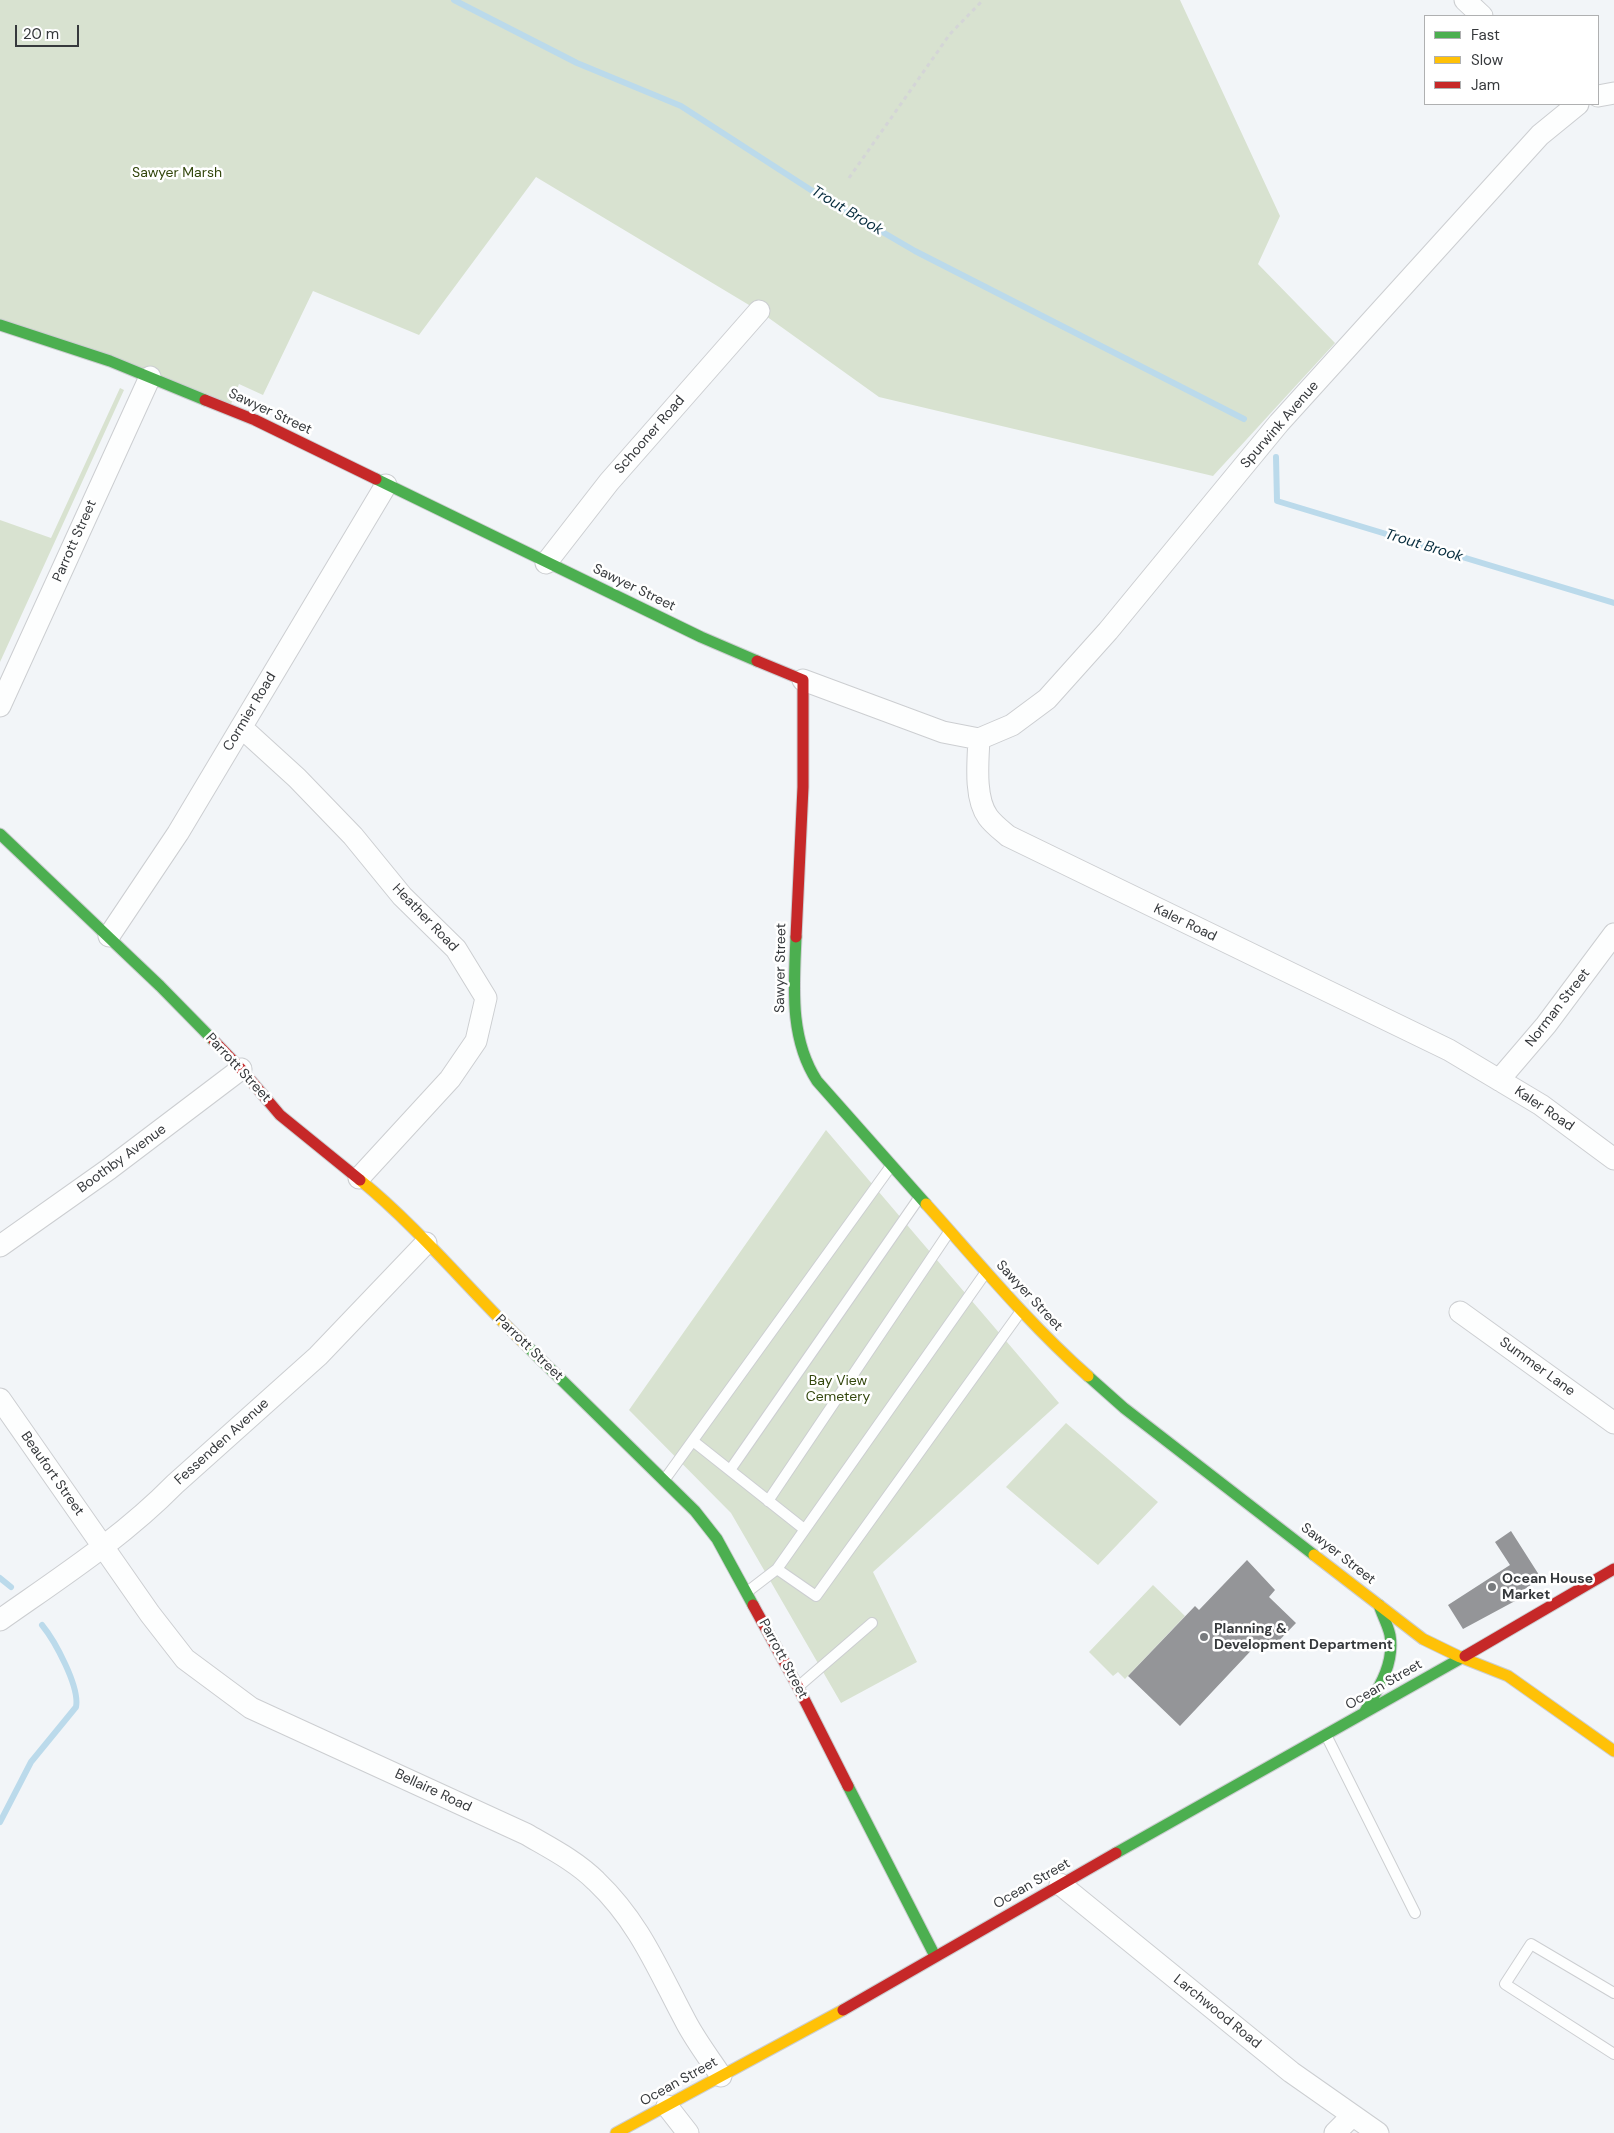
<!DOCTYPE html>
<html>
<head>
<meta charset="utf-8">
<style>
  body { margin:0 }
  #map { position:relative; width:1614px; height:2133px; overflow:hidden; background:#f2f5f8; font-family:"DM Sans",sans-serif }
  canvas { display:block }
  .legend { position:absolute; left:1424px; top:15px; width:175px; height:90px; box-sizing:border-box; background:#fff; border:1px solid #afb0b1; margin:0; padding:6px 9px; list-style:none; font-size:15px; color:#36393c }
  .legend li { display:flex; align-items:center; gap:10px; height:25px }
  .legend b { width:25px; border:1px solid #afb0b1 }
  .scale { position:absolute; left:15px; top:25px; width:64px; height:22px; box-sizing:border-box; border:2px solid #36393c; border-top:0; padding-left:6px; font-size:15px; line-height:18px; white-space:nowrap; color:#36393c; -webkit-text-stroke:4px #fff; paint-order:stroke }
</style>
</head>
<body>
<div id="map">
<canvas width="1614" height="2133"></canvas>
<ul class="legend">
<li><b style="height:6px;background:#4caf50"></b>Fast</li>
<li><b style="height:6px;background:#ffc107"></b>Slow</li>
<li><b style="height:6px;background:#c62828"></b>Jam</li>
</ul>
<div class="scale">20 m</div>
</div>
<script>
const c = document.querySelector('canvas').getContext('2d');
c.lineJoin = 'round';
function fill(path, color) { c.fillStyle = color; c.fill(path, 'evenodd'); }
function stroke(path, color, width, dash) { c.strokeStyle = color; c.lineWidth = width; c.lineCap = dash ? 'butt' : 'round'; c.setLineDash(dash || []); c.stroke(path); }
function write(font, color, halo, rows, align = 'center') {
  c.font = font + ' "DM Sans",sans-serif'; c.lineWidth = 5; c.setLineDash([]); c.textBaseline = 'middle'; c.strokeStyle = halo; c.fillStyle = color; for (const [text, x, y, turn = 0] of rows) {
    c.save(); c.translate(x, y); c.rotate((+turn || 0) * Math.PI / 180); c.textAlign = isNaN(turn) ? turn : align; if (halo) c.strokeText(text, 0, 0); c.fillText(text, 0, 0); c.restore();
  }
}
fill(new Path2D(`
  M0 0H1180L1280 216 1258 264 1335 343 1213 476 879 397 759 311 536 177 419 335 313 291 263 395 239 384 229 409 0 325Z
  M120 388 124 390 0 662V520L51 538Z
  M826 1130 1059 1403 873 1572 917 1662 841 1703 731 1513 629 1410Z
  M1066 1423 1158 1502 1098 1565 1006 1487Z
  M1153 1585 1185 1616 1125 1679 1118 1672 1113 1676 1089 1652Z`), '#d8e2d0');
stroke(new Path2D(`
  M454 0 577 63 681 106 814 192 915 251 1244 419
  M1276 457 1277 501 1614 603
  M0 1578 11 1587
  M0 1822 31 1762 76 1707C80 1687 55 1641 42 1625`), '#bbdaeb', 6);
fill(new Path2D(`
  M1511 1531 1541 1578 1513 1597 1515 1601 1463 1629 1448 1605 1510 1565 1495 1542Z
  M1247 1560 1275 1590 1269 1597 1296 1623 1271 1649 1261 1640 1180 1726 1128 1676 1195 1606 1199 1610Z`), '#949598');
const lane = new Path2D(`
  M693 1441 804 1529
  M730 1470 919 1198
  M665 1479 891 1166
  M768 1501 949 1232
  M777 1569 816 1596 1021 1311
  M747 1592 777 1569 986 1272
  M799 1686 872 1623
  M1327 1737 1415 1913
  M1614 1993 1531 1944 1505 1984 1614 2054`);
const street = new Path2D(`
  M1465 0 1482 16
  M1598 96 1614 93
  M546 563 609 482 759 311
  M803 680 943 732 979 739
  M0 706 150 377
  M241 727 297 778 353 836 402 896 456 949 486 998 476 1041 450 1079 359 1178
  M979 739 1012 725 1047 699 1108 631 1279 423 1540 135 1578 104
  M979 739C978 761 974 798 988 817 993 824 1001 830 1008 836L1449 1050 1541 1105 1614 1159
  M109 936 178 833 386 485
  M1499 1080 1546 1025 1614 934
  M0 1246 109 1169 241 1069
  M1460 1312 1614 1423
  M0 1399 150 1614 185 1659 251 1708 526 1834C550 1848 576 1861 596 1881 640 1923 658 1970 686 2022 696 2041 709 2058 721 2076
  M0 1620C61 1577 123 1537 175 1484L318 1356 426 1243
  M1060 1884 1291 2072 1378 2133
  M667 2106 688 2133
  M1335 2133 1352 2116`);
const fast = new Path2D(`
  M0 325 110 361 205 400
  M376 479 701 637 757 661
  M0 834 160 986 214 1041
  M796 937C794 986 789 1038 817 1081L926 1204
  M526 1345 695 1511 717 1539 753 1605
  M1088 1376 1124 1408 1314 1555
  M1364 1713C1378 1689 1395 1664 1390 1635 1388 1625 1382 1615 1379 1605
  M848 1786 935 1956
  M1116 1853 1465 1656`);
const slow = new Path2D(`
  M360 1180C420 1229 470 1291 526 1345
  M926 1204C978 1262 1029 1324 1088 1376
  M1314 1555 1423 1639 1460 1657 1508 1676 1614 1751
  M616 2133 843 2010`);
const jam = new Path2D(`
  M205 400 255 420 376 479
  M757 661 803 680V787L796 937
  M214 1041 241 1069 280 1115 360 1180
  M753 1605 798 1687 848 1786
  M1465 1656 1614 1569
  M843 2010 1116 1853`);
stroke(lane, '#ccced1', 12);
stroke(street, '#ccced1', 23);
stroke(fast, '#ccced1', 13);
stroke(slow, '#ccced1', 13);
stroke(jam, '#ccced1', 13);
stroke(new Path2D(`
  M849 178 950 34 983 0`), '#d4d5d7', 3, [4, 4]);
stroke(lane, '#fdfefe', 10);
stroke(street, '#fdfefe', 21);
stroke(fast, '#4caf50', 11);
stroke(slow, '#ffc107', 11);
stroke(jam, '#c62828', 11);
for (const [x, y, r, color] of [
  [1492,1587,5,"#787b7e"],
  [1204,1637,5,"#787b7e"]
]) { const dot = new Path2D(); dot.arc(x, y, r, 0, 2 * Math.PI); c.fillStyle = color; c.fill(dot); stroke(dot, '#fff', 2); }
write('14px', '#33470d', '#fff', [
  ["Sawyer Marsh",177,173],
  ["Bay View",838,1381],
  ["Cemetery",838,1397]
]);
write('14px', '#36393c', '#fff', [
  ["Sawyer Street",270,412,25],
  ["Spurwink Avenue",1280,425,-49],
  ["Schooner Road",650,435,-49],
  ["Parrott Street",75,541,-66],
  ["Sawyer Street",634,588,26],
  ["Cormier Road",250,712,-59],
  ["Heather Road",425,918,46],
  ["Kaler Road",1185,923,26],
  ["Sawyer Street",781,968,-89],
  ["Norman Street",1558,1008,-52],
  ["Parrott Street",238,1068,47],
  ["Kaler Road",1544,1109,34],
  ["Boothby Avenue",122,1159,-36],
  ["Sawyer Street",1029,1296,47],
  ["Parrott Street",529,1348,44],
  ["Summer Lane",1537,1367,36],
  ["Fessenden Avenue",222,1442,-42],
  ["Beaufort Street",52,1474,55],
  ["Sawyer Street",1338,1554,38],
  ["Parrott Street",783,1659,62],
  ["Ocean Street",1384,1685,-30],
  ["Bellaire Road",433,1791,25],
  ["Ocean Street",1032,1884,-30],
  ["Larchwood Road",1217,2012,39],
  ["Ocean Street",679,2082,-29]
]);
write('bold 14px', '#36393c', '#fff', [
  ["Ocean House",1502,1579],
  ["Market",1502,1595],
  ["Planning &",1214,1629],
  ["Development Department",1214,1645]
], 'left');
write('italic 15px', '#072d3e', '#fff', [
  ["Trout Brook",847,211,31],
  ["Trout Brook",1424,546,17]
]);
</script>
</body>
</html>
